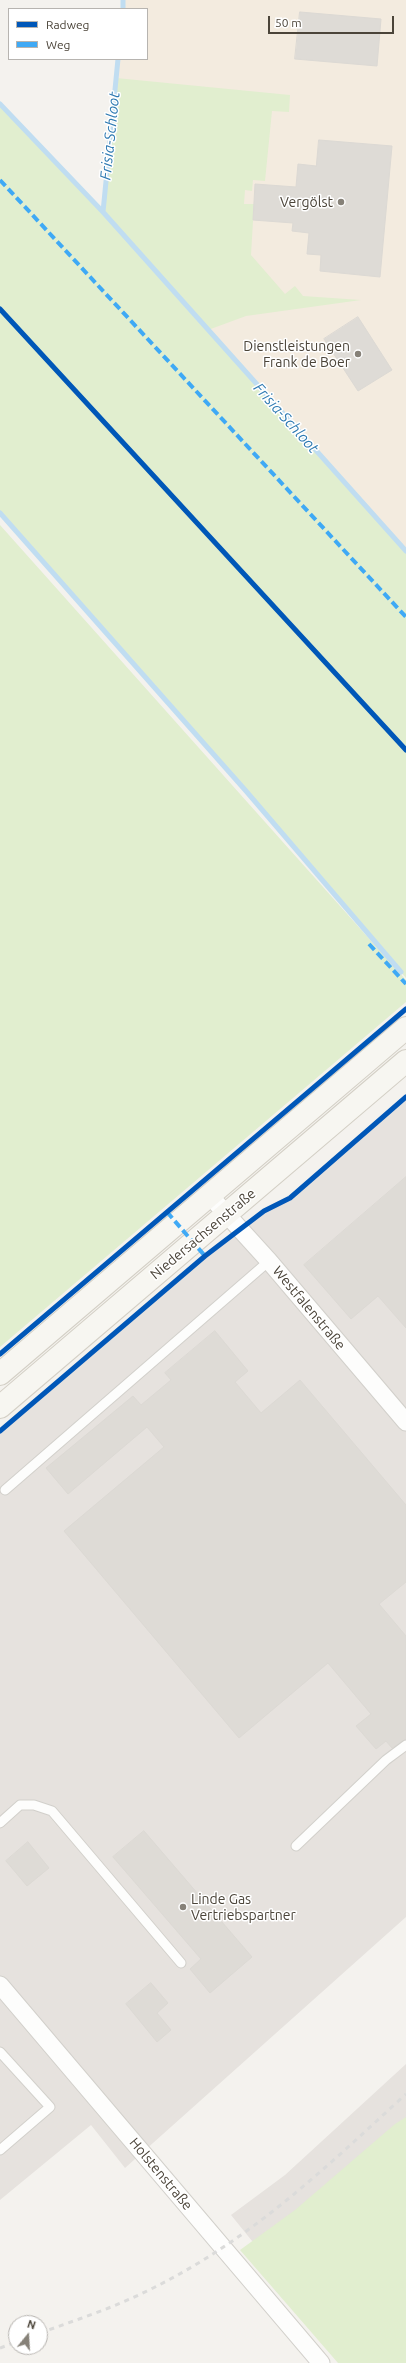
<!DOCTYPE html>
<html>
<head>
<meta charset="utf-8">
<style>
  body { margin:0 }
  #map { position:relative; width:406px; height:2363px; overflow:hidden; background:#f4f2ee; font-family:Ubuntu,sans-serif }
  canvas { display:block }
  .legend { position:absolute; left:8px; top:8px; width:140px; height:52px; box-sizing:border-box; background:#fff; border:1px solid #b7b4b0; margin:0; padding:5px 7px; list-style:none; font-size:12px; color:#4b4439 }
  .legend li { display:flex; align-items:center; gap:8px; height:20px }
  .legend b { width:20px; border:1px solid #b7b4b0 }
  .north { position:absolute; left:8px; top:2315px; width:40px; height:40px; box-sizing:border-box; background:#fff; border:1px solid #b7b4b0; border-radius:50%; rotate:18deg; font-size:11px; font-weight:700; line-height:16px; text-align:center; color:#4b4439 }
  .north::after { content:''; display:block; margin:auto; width:14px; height:18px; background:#868178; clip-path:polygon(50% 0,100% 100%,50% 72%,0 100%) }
  .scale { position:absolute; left:268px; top:16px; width:126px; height:18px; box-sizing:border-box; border:2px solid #4b4439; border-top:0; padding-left:5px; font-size:12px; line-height:14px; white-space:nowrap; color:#4b4439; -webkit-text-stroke:3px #fff; paint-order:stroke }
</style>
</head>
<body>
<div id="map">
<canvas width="406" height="2363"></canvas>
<ul class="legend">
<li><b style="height:5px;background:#0057b8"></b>Radweg</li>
<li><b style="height:5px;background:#3fa9f5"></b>Weg</li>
</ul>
<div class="north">N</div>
<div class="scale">50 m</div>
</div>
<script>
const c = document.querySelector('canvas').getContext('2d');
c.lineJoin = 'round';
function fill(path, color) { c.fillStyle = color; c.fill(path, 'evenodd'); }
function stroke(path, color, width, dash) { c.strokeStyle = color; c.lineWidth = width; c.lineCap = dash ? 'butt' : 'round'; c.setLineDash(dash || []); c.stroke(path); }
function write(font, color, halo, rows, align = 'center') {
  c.font = font + ' Ubuntu,sans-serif'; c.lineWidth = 3; c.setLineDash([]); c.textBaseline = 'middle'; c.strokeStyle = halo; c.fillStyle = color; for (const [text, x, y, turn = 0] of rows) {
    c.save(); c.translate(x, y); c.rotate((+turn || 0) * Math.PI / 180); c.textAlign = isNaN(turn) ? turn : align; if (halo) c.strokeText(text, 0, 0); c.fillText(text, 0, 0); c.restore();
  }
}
fill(new Path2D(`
  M123 0H406V551L103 212 118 59H147V9H123Z`), '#f3ebdf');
fill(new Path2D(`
  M406 1097V1917L125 2168 91 2125 0 2200V1431L205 1256 264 1211 290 1198Z
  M406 2064V2363L265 2257 231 2215 285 2175Z`), '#e6e2de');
fill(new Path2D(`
  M116 78 290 95 289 112 272 111 265 181 253 180 252 191 245 190 244 204H254L251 255 285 294 295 286 303 296 361 300 246 316 208 330 406 551V978L246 791 0 513V104L102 212Z
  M0 525 406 980V1002L0 1347Z
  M406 2117V2363H338L240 2250 295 2210 395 2124Z`), '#e1eecf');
stroke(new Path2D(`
  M123 9V0
  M0 104 103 212 118 59
  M103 212 406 551
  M0 513 246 791 401 972`), '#c0ddf1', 5);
const building = new Path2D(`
  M300 12 381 19 377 66 295 59Z
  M319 140 392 146 380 277 320 271 321 255 307 254 309 233 292 231 293 223 253 220 255 184 296 187 298 164 316 166Z
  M358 317 392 370 358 391 324 339Z
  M406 1177V1328L378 1296 351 1319 304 1265Z
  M215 1331 248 1371 235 1382 261 1413 300 1380 406 1505V1582L379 1604 406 1636V1739L392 1748 386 1741 376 1749 356 1726 371 1714 328 1663 239 1738 64 1531 164 1447 147 1427 68 1494 46 1468 133 1396 141 1405 171 1380 165 1373Z
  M144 1831 252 1957 210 1993 190 1969 201 1959 113 1857Z
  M28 1842 49 1868 27 1886 6 1861Z
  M151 1983 168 2003 157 2013 171 2030 157 2042 126 2004Z`);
fill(building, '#dedbd6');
stroke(building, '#dcd9d4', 1);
const service = new Path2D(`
  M5 1490 269 1261
  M0 1823 20 1805H34L52 1811 181 1963
  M296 1846 386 1760 406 1745
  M0 2052 50 2107 0 2150`);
const minor = new Path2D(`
  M210 1196 269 1261 406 1422
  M0 1985 321 2363`);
const secondary = new Path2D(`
  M0 1374 406 1028
  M0 1407 406 1061`);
stroke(service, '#d2d0cb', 11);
stroke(minor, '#d2d0cb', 19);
stroke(secondary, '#d3cfc5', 24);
stroke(service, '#fdfdfc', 9);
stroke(minor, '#fdfdfc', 17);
stroke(secondary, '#f7f6f1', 22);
stroke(new Path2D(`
  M40 2333C76 2320 113 2308 147 2291 250 2241 323 2170 406 2094
  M0 2348 16 2342`), '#dbdbda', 3, [5, 5]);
stroke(new Path2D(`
  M0 180 406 617
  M369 944 406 984
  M167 1212 205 1256`), '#3fa9f5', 4, [8, 4]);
stroke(new Path2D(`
  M0 309 406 750
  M0 1354 406 1009
  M0 1431 205 1256 264 1211 290 1198 406 1097`), '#0057b8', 5);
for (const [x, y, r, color] of [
  [341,202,4,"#868178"],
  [358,354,4,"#868178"],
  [183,1907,4,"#868178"]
]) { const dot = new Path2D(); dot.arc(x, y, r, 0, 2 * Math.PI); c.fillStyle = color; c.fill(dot); stroke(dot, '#fff', 1.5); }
write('14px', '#4b4439', '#fff', [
  ["Vergölst",333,202],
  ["Dienstleistungen",350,346],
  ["Frank de Boer",350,362],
  ["Linde Gas",191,1899,"left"],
  ["Vertriebspartner",191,1915,"left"]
], 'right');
write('14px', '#4b4439', '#fff', [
  ["Niedersachsenstraße",203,1234,-40],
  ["Westfalenstraße",309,1308,50],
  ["Holstenstraße",161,2174,50]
]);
write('italic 15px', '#2e7ab2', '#fff', [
  ["Frisia-Schloot",110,136,-84],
  ["Frisia-Schloot",286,418,48]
]);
</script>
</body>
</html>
